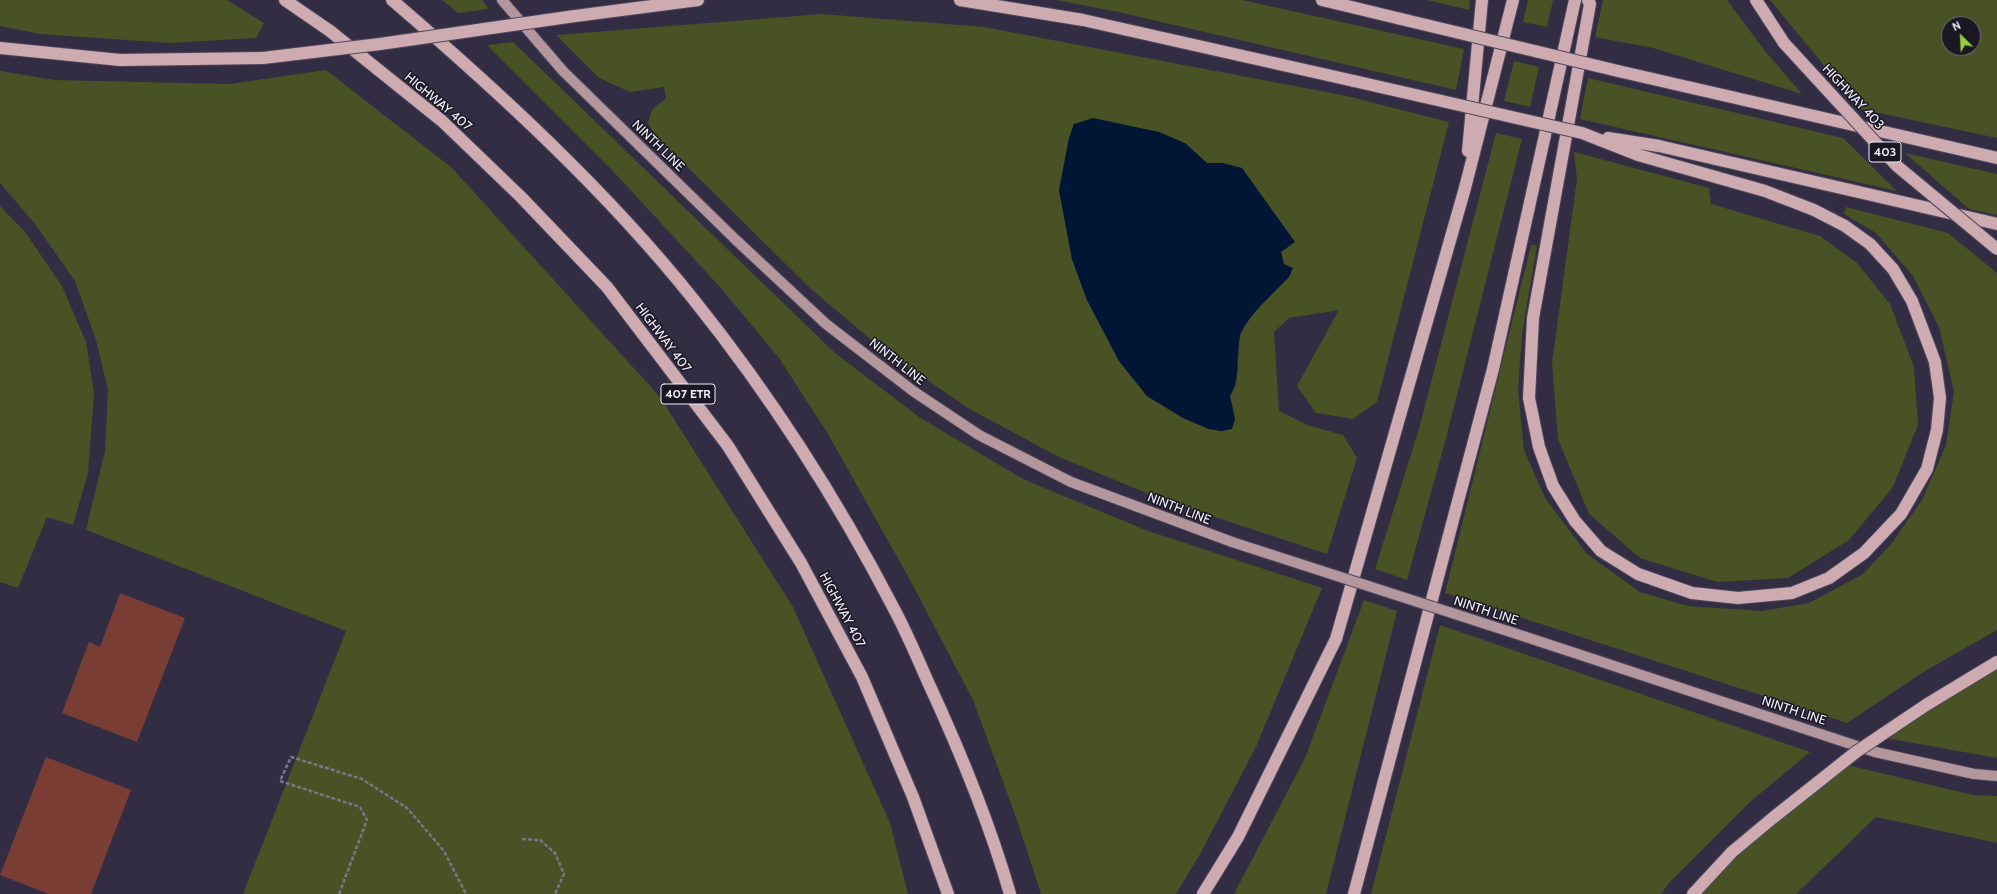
<!DOCTYPE html>
<html>
<head>
<meta charset="utf-8">
<style>
  body { margin:0 }
  #map { position:relative; width:1997px; height:894px; overflow:hidden; background:#332d44; font-family:Cabin,sans-serif }
  canvas { display:block }
  .north { position:absolute; left:1941px; top:16px; width:40px; height:40px; box-sizing:border-box; background:#1a1722; border:1px solid #706d7a; border-radius:50%; rotate:336deg; font-size:11px; font-weight:700; line-height:16px; text-align:center; color:#f1eefd }
  .north::after { content:''; display:block; margin:auto; width:14px; height:18px; background:#96cc39; clip-path:polygon(50% 0,100% 100%,50% 72%,0 100%) }
</style>
</head>
<body>
<div id="map">
<canvas width="1997" height="894"></canvas>
<div class="north">N</div>
</div>
<script>
const c = document.querySelector('canvas').getContext('2d');
c.lineJoin = 'round';
function fill(path, color) { c.fillStyle = color; c.fill(path, 'evenodd'); }
function stroke(path, color, width, dash) { c.strokeStyle = color; c.lineWidth = width; c.lineCap = dash ? 'butt' : 'round'; c.setLineDash(dash || []); c.stroke(path); }
function write(font, color, halo, rows, align = 'center') {
  c.font = font + ' Cabin,sans-serif'; c.lineWidth = 3; c.setLineDash([]); c.textBaseline = 'middle'; c.strokeStyle = halo; c.fillStyle = color; for (const [text, x, y, turn = 0] of rows) {
    c.save(); c.translate(x, y); c.rotate((+turn || 0) * Math.PI / 180); c.textAlign = isNaN(turn) ? turn : align; if (halo) c.strokeText(text, 0, 0); c.fillText(text, 0, 0); c.restore();
  }
}
fill(new Path2D(`
  M0 0H227L264 23 256 38 170 43 40 34 0 26Z
  M442 0H482L489 9 458 13Z
  M1056 0H1242L1464 49 1456 90 1118 12Z
  M1427 0H1470L1469 10Z
  M1528 0H1553L1547 27 1523 22Z
  M1603 0H1727L1765 51 1802 94 1653 48 1595 37Z
  M1770 0H1997V138L1860 109ZM1949 24H1973V48H1949Z
  M822 14 984 27 1347 96 1449 122 1377 402 1353 419 1316 413 1297 386 1339 310 1289 318 1274 332 1279 411 1307 425 1343 435 1357 458 1327 554 1161 499 1057 456 968 408 881 348 811 289 656 136 648 123 652 110 666 98 664 87 630 92 599 78 556 35ZM1074 124 1185 144 1207 163H1223L1281 252 1283 264 1240 335 1236 385 1230 396 1235 419 1222 431 1209 429 1183 418 1147 396 1119 361 1087 300 1072 259 1059 190 1069 138Z
  M513 42 835 353 919 417 1023 479 1148 531 1322 588 1256 747 1200 854 1176 894H1041L1016 817 973 700 909 578 828 434 779 358 720 287 612 170 487 45Z
  M1514 61 1539 67 1530 107 1504 101Z
  M326 70 452 168 660 397 793 607 890 823 908 894H243L346 631 86 530 105 451 108 390 96 340 75 281 35 224 0 183V71L54 80 229 84Z
  M1588 78 1843 138 1897 191 1580 119Z
  M1496 133 1522 139 1446 438 1407 580 1375 569 1419 429Z
  M1574 152 1709 188 1711 204 1820 236 1857 263 1890 304 1914 367 1918 425 1893 487 1849 540 1788 578 1717 582 1640 558 1589 514 1558 439 1552 363 1577 179Z
  M1905 153 1997 174V215L1969 209Z
  M0 206 25 232 62 286 86 342 94 393 88 473 73 525 47 517 18 588 0 582Z
  M1846 207 1948 233 1997 273V630L1925 671 1847 723 1445 593 1531 245H1537L1522 334 1518 390 1524 450 1545 498 1587 554 1640 592 1688 606 1762 611 1809 603 1863 574 1891 544 1922 500 1946 445 1954 392 1939 327 1913 276 1876 233 1844 214Z
  M1364 600 1397 611 1326 894H1234L1305 758Z
  M1440 625 1810 752 1750 802 1669 883 1661 894H1371Z
  M1997 665V758L1880 737Z
  M1843 764 1973 795 1997 796V843L1876 817 1796 894H1695L1704 883Z`), '#485224');
fill(new Path2D(`
  M1093 118 1159 132 1185 143 1207 163H1223L1242 168 1295 242 1281 252 1284 264 1293 268 1289 277C1277 290 1243 320 1240 336 1235 358 1242 374 1230 396L1235 419 1232 429 1222 431 1209 429 1183 418 1147 396 1119 361 1087 300 1072 259 1059 190 1069 138 1074 124Z`), '#001634');
fill(new Path2D(`
  M120 593 185 618 137 742 62 713 89 642 100 647Z
  M46 757 131 790 91 894H49L0 875Z`), '#793d34');
const major = new Path2D(`
  M502 0 563 71 736 240 826 324 913 391 979 435 1071 482 1232 542
  M1523 636 1875 752 1974 774 1997 776`);
const highway = new Path2D(`
  M285 0 330 31 442 121 521 197 607 287 728 446 801 563 862 677 913 797 948 894
  M392 0C498 91 607 191 694 300 770 395 837 499 893 607 906 631 917 657 928 682 960 751 989 821 1010 894
  M960 0 1083 20 1354 81
  M1322 0 1401 19
  M1756 0 1784 43
  M575 16 698 0
  M0 48 120 60 263 58
  M1618 71 1997 158
  M1582 133 1638 155 1765 191 1814 210 1845 226 1870 244 1893 269 1912 301 1935 362 1940 398 1937 430 1927 469 1901 514 1864 553 1829 578 1792 593 1738 598 1692 593 1638 574 1601 551 1575 521 1553 486 1539 447 1529 398 1533 318 1590 4 1588 0
  M1608 138 1659 146 1997 224
  M1468 151 1482 0
  M1926 705 1997 662
  M1203 894 1238 837 1336 639 1465 188 1513 0
  M1354 894 1493 369 1575 0
  M1693 894 1732 852 1774 817`);
stroke(major, '#4e485e', 12);
stroke(highway, '#4e485e', 14);
stroke(new Path2D(`
  M522 839 540 840 555 853 564 874 555 894
  M339 894 367 820 360 807 280 781 291 757 362 779 407 808 444 851 466 894`), '#7a7589', 2.5, [4, 2]);
stroke(major, '#b3979c', 10);
stroke(highway, '#cdabb1', 12);
const majorBridge = new Path2D(`
  M1232 542 1523 636`);
const highwayBridge = new Path2D(`
  M1401 19 1618 71
  M1784 43 1897 166 1997 249
  M263 58 380 44 575 16
  M1354 81 1582 133
  M1774 817 1856 752 1926 705`);
stroke(majorBridge, '#4e485e', 12, []);
stroke(highwayBridge, '#4e485e', 14, []);
stroke(majorBridge, '#b3979c', 10);
stroke(highwayBridge, '#cdabb1', 12);
for (const [x, y, w] of [
  [1885,152,32],
  [688,394,54]
]) { const box = new Path2D(); box.roundRect(x - w / 2, y - 10, w, 20, 3); c.fillStyle = '#1a1722'; c.fill(box); stroke(box, '#f1eefd', 1); }
write('bold 12px', '#f1eefd', null, [
  ["403",1885,152],
  ["407 ETR",688,394]
]);
write('13px', '#f1eefd', '#1a1722', [
  ["HIGHWAY 403",1853,97,47],
  ["HIGHWAY 407",438,102,40],
  ["NINTH LINE",658,146,44],
  ["HIGHWAY 407",663,338,53],
  ["NINTH LINE",897,362,38],
  ["NINTH LINE",1179,509,21],
  ["HIGHWAY 407",842,610,62],
  ["NINTH LINE",1486,611,18],
  ["NINTH LINE",1794,711,18]
]);
</script>
</body>
</html>
